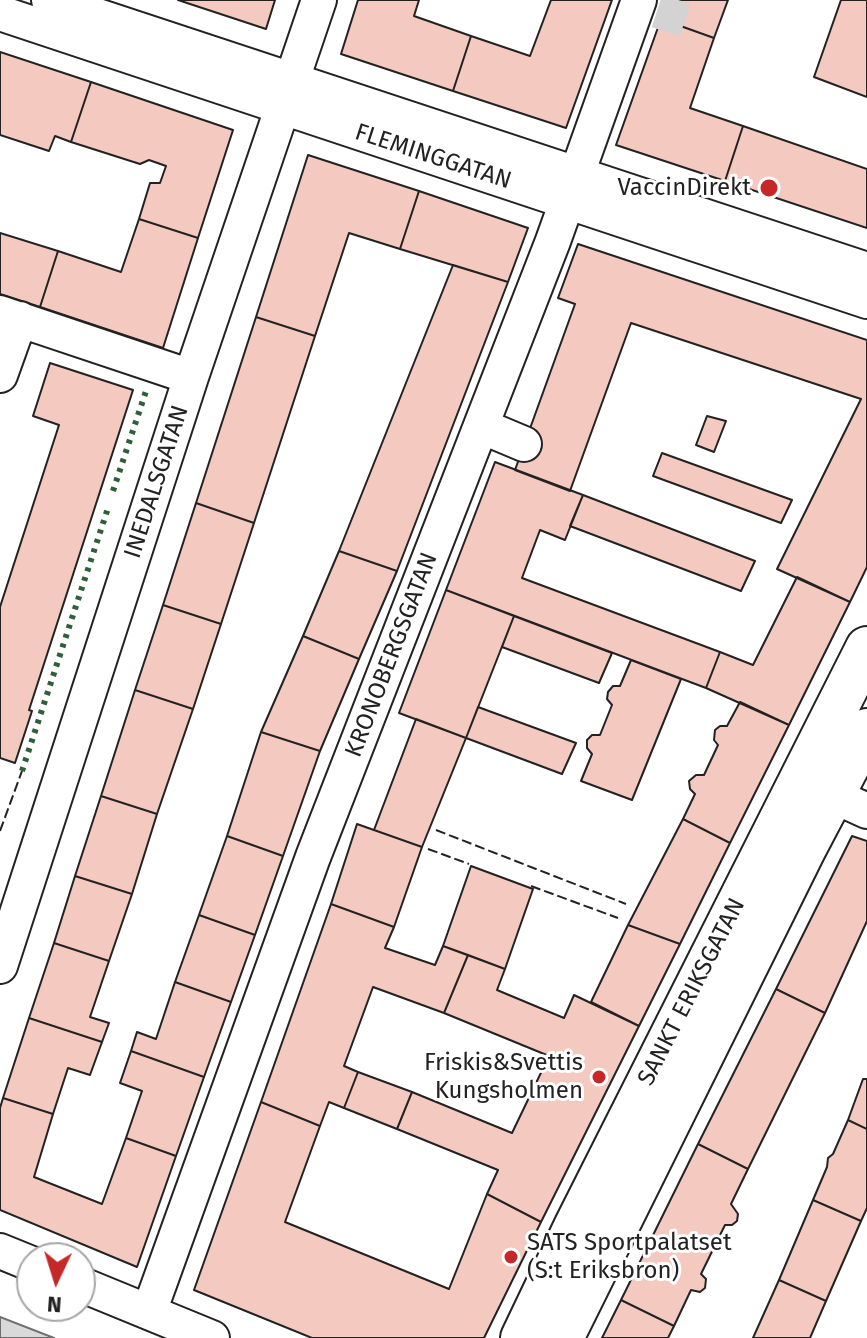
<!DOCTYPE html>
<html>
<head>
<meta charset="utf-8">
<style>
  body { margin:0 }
  #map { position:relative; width:867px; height:1338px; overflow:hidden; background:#fff; font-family:"Fira Sans",sans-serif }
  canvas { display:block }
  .north { position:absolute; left:16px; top:1242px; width:80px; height:80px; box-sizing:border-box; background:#fff; border:2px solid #a7a7a7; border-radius:50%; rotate:184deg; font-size:22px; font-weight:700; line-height:32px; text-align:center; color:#222 }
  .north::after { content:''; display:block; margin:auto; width:28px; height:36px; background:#c62828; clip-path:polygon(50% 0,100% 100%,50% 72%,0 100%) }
</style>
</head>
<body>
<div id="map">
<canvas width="867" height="1338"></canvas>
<div class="north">N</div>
</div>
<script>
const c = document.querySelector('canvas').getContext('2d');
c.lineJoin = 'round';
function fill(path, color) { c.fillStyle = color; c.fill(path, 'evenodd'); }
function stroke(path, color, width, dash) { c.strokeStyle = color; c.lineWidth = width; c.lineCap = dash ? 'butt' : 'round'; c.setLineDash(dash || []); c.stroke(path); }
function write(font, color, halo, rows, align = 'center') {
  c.font = font + ' "Fira Sans",sans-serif'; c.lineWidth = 6; c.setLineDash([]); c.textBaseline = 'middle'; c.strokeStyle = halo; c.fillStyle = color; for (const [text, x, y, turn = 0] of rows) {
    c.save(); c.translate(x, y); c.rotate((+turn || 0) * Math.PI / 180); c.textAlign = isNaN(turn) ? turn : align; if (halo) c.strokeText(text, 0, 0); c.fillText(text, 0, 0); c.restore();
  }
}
const water = new Path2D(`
  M0 1317 54 1338H0Z`);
fill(water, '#d9d9d9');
stroke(water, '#6f6f6f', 2);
const building = new Path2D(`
  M178 0H275L266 29Z
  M358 0H419L414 16 471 36 453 91 341 54Z
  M551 0H612L566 128 453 91 471 36 530 56Z
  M669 0H728L714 38 661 19Z
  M841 0H867V97L814 77Z
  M661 19 714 38 690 108 743 126 725 181 616 145Z
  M0 52 91 82 71 142 55 136 49 151 0 135Z
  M91 82 233 130 198 238 139 219 150 183H160L166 166 149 160 140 164 71 142Z
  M743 126 867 169V228L725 181Z
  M308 155 419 191 400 249 349 233 315 336 256 317Z
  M419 191 528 228 508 282 400 249Z
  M139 219 198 238 163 348 40 307 58 251 121 272Z
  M0 233 58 251 40 307 0 294Z
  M578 244 867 340V567L850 602 777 569 861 399 631 323 570 491 515 470 575 304 558 298Z
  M453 265 508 282 397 571 339 551Z
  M256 317 315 336 254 523 196 503Z
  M50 363 133 390 29 710 32 711 15 763 0 758V607L59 425 33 416Z
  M707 416 726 421 714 452 696 445Z
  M662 453 792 500 781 523 653 476Z
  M495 462 583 495 565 540 540 530 522 578 720 652 706 688 446 590Z
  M583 495 755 561 741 591 570 526Z
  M196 503 254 523 221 624 163 605Z
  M339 551 397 571 359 659 303 636Z
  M797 577 850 602 789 725 706 688 720 652 753 665Z
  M446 590 514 616 466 738 399 713Z
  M163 605 221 624 193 709 135 690Z
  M514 616 612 653 599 683 502 647Z
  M303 636 359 659 320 751 261 732Z
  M631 660 681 679 632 800 581 781 592 754 587 748V740L592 735H600L612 705 607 699 608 692 613 686H620Z
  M135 690 193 709 157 814 101 796Z
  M740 702 789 725 730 843 683 819 695 794 690 789 689 781 696 775H704L718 745 714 740 715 730 720 726H727Z
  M478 707 576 743 562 774 466 738Z
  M416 719 466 738 422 847 374 830Z
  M261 732 320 751 283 856 227 836Z
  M101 796 157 814 132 894 75 876Z
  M683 819 730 843 680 944 628 925Z
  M357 824 422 847 394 927 331 904Z
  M227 836 283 856 255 935 199 915Z
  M852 836 867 841V921L825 1013 776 989Z
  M471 866 533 889 505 969 443 946Z
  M75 876 132 894 109 961 54 943Z
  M331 904 394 927 385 948 435 965 443 946 468 955 444 1013 373 987 344 1066 358 1072 344 1108 329 1102 320 1126 261 1102Z
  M199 915 255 935 231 1002 175 982Z
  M628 925 680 944 639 1026 591 1002Z
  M54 943 109 961 90 1017 109 1023 102 1042 29 1018Z
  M468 955 505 969 497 990 564 1018 574 995 639 1026 541 1222 487 1194 498 1170 397 1129 412 1092 512 1133 549 1056 444 1013Z
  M175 982 231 1002 204 1077 131 1051 137 1032 156 1039Z
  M776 989 825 1013 748 1169 698 1144Z
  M29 1018 102 1042 90 1075 68 1068 53 1114 3 1098Z
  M131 1051 204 1077 176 1156 126 1138 142 1091 120 1083Z
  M358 1072 412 1092 397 1129 344 1108Z
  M863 1079H867V1129L848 1120Z
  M3 1098 53 1114 34 1177 102 1204 126 1138 176 1156 137 1267 0 1210V1108Z
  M261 1102 320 1126 285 1222 449 1289 487 1194 541 1222 484 1338H312L194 1290Z
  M848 1120 867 1129V1208L861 1221 813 1200 827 1167 828 1158 833 1154Z
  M698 1144 748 1169 731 1204 738 1214 737 1221 732 1225H725L701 1274 706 1279 705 1288 700 1292 691 1290 674 1326 621 1300Z
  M813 1200 861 1221 826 1301 779 1280Z
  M779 1280 826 1301 810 1338H753Z
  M621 1300 674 1326 668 1338H602Z`);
fill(building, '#f3c9c0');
stroke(building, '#222', 2);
stroke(new Path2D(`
  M657 11 685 20`), '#d3d3d3', 34, [34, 17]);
const minor = new Path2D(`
  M49 0 867 270
  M0 13 867 301
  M0 313 191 377
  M0 375 20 319
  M481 426 524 444
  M832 795 867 811
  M0 966 191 377 319 0
  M0 1251 32 1264
  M80 1284 212 1338
  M149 1312 313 857 553 241 639 0`);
const major = new Path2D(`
  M522 1338 576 1225 867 648
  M562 1338 805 848 867 730`);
stroke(minor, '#222', 38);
stroke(major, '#222', 46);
stroke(minor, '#fff', 34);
stroke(major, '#fff', 42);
stroke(new Path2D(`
  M113 491 147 388
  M22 771 108 508`), '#2f5e38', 6, [4, 6]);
stroke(new Path2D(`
  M436 830 626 904
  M0 831 22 771
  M428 849 469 864
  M531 886 618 918`), '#222', 2, [10, 4]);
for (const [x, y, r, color] of [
  [769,188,10,"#c62828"],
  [599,1077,8,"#c62828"],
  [511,1257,8,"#c62828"]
]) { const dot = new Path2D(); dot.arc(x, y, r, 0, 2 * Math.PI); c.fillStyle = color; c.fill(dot); stroke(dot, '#fff', 3); }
write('24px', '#222', '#fff', [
  ["FLEMINGGATAN",433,157,18],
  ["INEDALSGATAN",157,482,-72],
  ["KRONOBERGSGATAN",392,655,-69],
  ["SANKT ERIKSGATAN",692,992,-63]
]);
write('24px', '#222', '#fff', [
  ["VaccinDirekt",751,188],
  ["Friskis&Svettis",583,1063],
  ["Kungsholmen",583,1091],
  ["SATS Sportpalatset",527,1243,"left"],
  ["(S:t Eriksbron)",527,1271,"left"]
], 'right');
</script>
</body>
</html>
